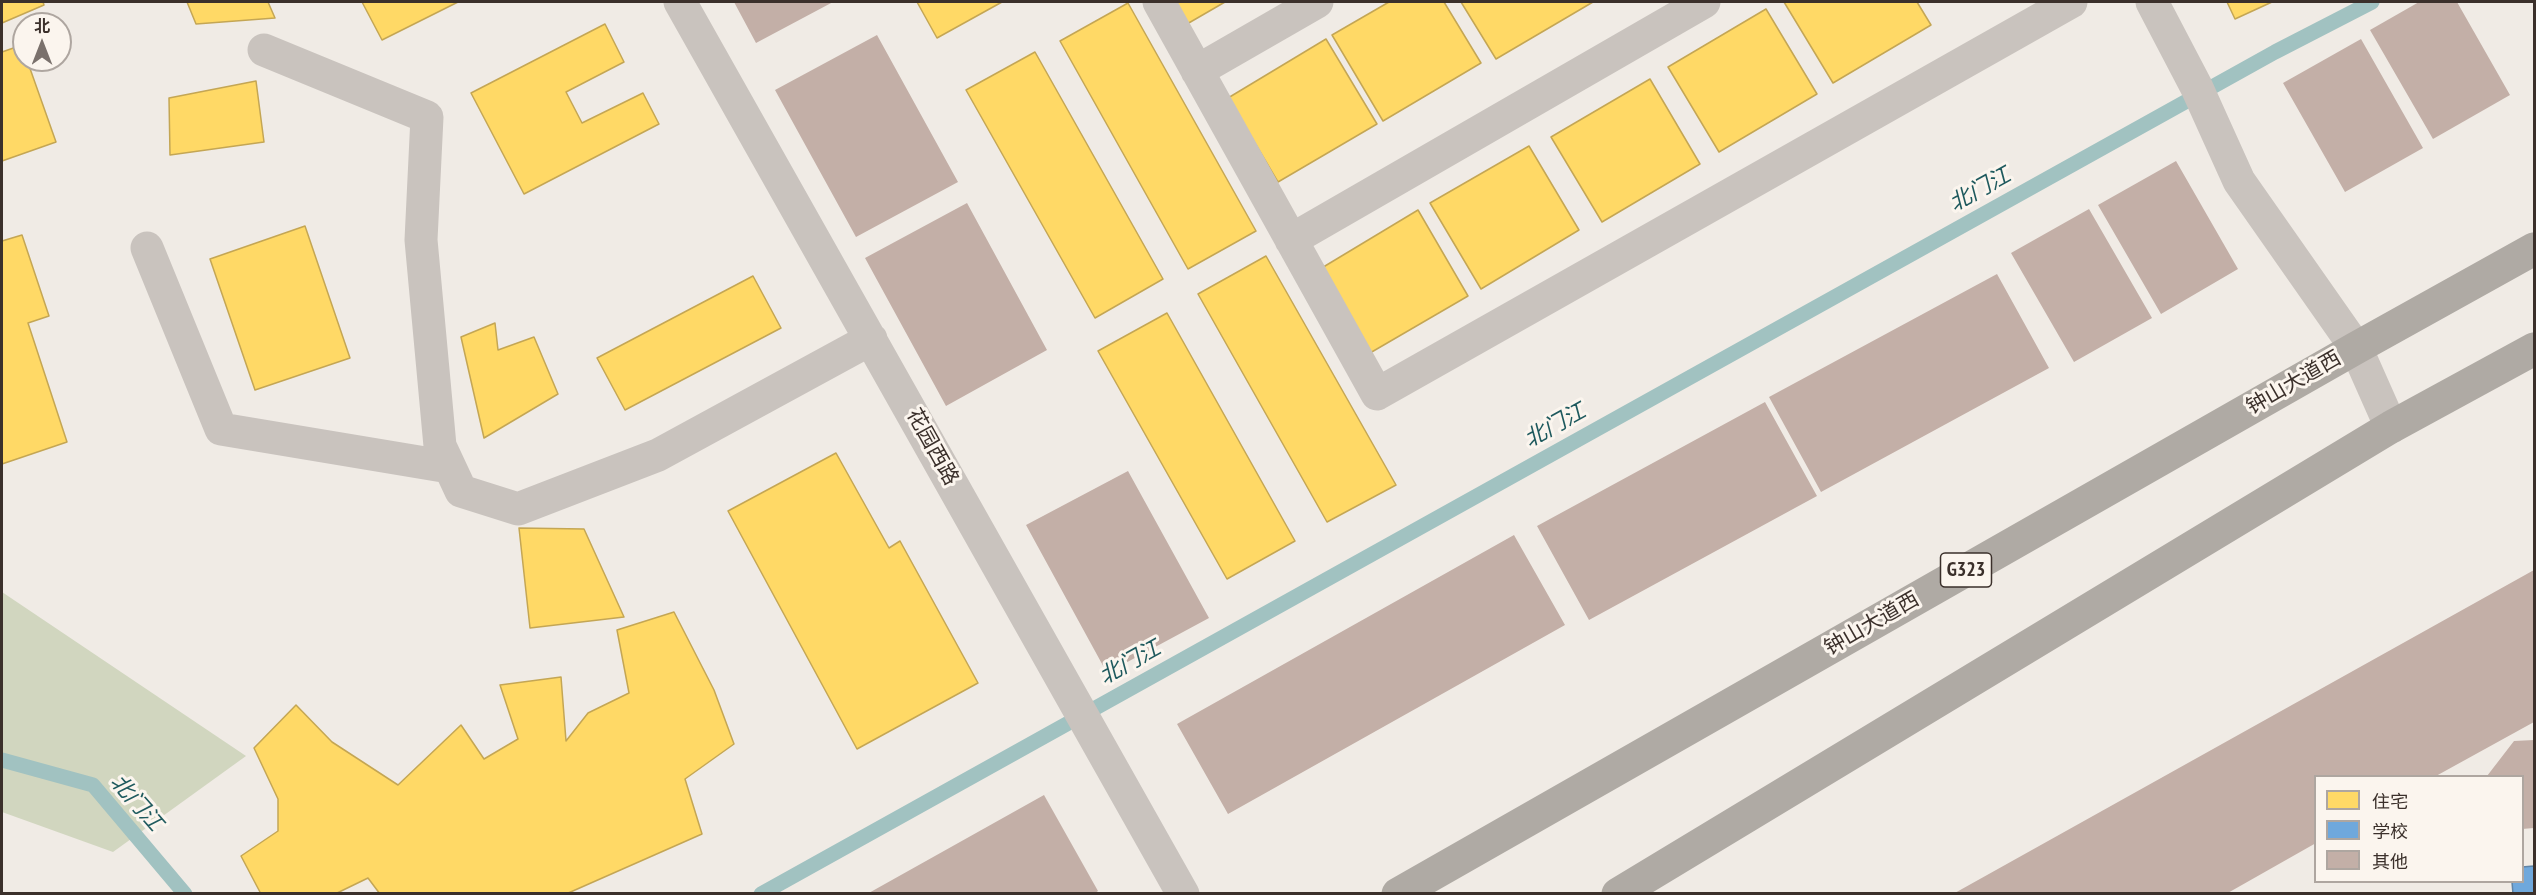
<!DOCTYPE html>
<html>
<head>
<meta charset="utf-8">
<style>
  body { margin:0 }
  #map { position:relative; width:2536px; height:895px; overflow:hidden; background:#f0ebe5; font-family:"PT Sans Narrow","Noto Sans SC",sans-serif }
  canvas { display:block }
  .frame { position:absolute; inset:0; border:3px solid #3b302b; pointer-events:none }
  .legend { position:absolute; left:2314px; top:775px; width:210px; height:108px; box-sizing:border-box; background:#fbf5ee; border:2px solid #aea6a0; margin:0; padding:8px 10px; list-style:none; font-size:18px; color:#3b302b }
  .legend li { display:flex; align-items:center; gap:12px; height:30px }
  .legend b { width:30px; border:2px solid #aea6a0 }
  .north { position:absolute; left:12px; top:12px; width:60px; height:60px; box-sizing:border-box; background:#fbf5ee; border:2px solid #aea6a0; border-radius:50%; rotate:0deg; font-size:16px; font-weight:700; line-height:24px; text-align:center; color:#3b302b }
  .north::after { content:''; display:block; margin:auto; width:21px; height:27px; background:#7a716c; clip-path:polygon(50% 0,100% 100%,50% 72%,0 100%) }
</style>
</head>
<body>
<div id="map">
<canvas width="2536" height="895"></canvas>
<div class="frame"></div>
<ul class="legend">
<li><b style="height:16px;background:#ffd966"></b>住宅</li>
<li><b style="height:16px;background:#6fa8dc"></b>学校</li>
<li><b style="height:16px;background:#c3afa7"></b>其他</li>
</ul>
<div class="north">北</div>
</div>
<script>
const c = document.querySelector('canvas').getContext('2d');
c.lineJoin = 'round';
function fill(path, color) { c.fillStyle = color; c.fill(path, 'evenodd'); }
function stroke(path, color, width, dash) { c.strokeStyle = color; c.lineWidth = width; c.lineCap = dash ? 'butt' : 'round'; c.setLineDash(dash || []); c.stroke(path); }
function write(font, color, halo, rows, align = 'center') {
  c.font = font + ' "PT Sans Narrow","Noto Sans SC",sans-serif'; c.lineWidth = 6; c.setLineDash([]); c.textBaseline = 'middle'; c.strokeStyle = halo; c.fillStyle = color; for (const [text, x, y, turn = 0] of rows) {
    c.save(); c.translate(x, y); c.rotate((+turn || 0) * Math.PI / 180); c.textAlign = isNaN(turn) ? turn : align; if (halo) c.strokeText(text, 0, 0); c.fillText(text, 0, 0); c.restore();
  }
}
fill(new Path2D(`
  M2 592 246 756 113 852 2 812Z`), '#d1d6bf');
const homes = new Path2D(`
  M2 2H43L44 5 2 23Z
  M187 2H268L275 18 196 24Z
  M362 2H458L382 40Z
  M917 2H1002L937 38Z
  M1173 2H1225L1187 24Z
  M1389 2H1444L1481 63 1383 121 1332 35Z
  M1461 2H1593L1496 59Z
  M1784 2H1917L1931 25 1833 83Z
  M2227 2H2272L2235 19Z
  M1128 3 1256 231 1188 269 1060 41Z
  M1766 9 1817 94 1719 152 1668 67Z
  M605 24 624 62 566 92 582 123 643 93 659 124 524 194 471 93Z
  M1326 39 1377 124 1278 182 1228 98Z
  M22 45 24 60H27L56 142 2 161V52Z
  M1035 52 1163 279 1095 318 966 90Z
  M1650 79 1700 164 1602 222 1551 137Z
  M256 81 264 142 170 155 169 98Z
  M1529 146 1579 230 1481 289 1430 203Z
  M1418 210 1468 296 1370 353 1320 269Z
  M305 226 350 358 255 390 210 259Z
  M22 235 49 316 28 323 67 442 2 464V241Z
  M1266 256 1396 485 1327 522 1198 294Z
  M753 276 781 328 625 410 597 358Z
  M1167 313 1295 541 1227 579 1098 351Z
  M495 323 498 350 534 337 558 394 484 438 461 337Z
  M836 453 889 548 900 541 978 683 857 749 728 511Z
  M519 528 584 529 624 617 530 628Z
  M674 612 714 690 734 744 685 779 702 834 566 894H380L368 878 335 894H261L241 856 278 831V799L254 748 296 705 332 742 398 785 461 725 484 759 518 739 500 685 561 677 566 741 588 713 629 693 617 630Z`);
fill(homes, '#ffd966');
stroke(homes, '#c4a654', 1.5);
const schools = new Path2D(`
  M2534 866V894H2513L2512 882H2522V867Z`);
fill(schools, '#6fa8dc');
stroke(schools, '#5f84a7', 1.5);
stroke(new Path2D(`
  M2 760 93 785 185 894
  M761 894 2275 52 2372 2`), '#a1c2c1', 15);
fill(new Path2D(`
  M734 2H833L756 43Z
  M2419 2H2457L2510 95 2433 139 2370 30Z
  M877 35 958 182 856 237 775 90Z
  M2361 39 2423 148 2345 192 2283 83Z
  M2176 161 2238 269 2161 314 2098 205Z
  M967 203 1047 350 946 406 865 258Z
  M2089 209 2152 318 2074 362 2011 253Z
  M1997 274 2049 368 1821 492 1769 397Z
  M1765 402 1817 496 1589 620 1537 526Z
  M1128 471 1209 618 1107 673 1026 525Z
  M1514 535 1565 625 1228 814 1177 724Z
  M2534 570V722L2436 776H2316V843L2226 894H1953Z
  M2534 740V828L2522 829V776H2487L2514 741Z
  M1044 795 1098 891 1094 894H867Z`), '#c3afa7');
stroke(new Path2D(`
  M680 2 1183 894
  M1159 2 1377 394 2071 2
  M2152 2 2197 88 2239 181 2356 348 2391 427
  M264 50 427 117 421 240 440 446 461 491 518 509 658 455 871 339
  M1197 71 1317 2
  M1291 240 1704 2
  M147 248 221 429 449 467`), '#c9c3be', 33);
stroke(new Path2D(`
  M1398 894 2356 348 2534 249
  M1618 894 2391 427 2534 349`), '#afaaa4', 33);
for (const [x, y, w] of [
  [1966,570,51]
]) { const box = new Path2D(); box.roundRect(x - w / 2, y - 17, w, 34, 4.5); c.fillStyle = '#fbf5ee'; c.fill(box); stroke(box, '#3b302b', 1.5); }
write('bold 20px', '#3b302b', null, [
  ["G323",1966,570]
]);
write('21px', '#3b302b', '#fbf5ee', [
  ["钟山大道西",2294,383,-30],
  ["花园西路",932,447,61],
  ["钟山大道西",1872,624,-30]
]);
write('italic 22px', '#1f5a5e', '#fbf5ee', [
  ["北门江",1980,190,-29],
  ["北门江",1555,426,-29],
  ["北门江",1130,663,-29],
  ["北门江",136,803,49]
]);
</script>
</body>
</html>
